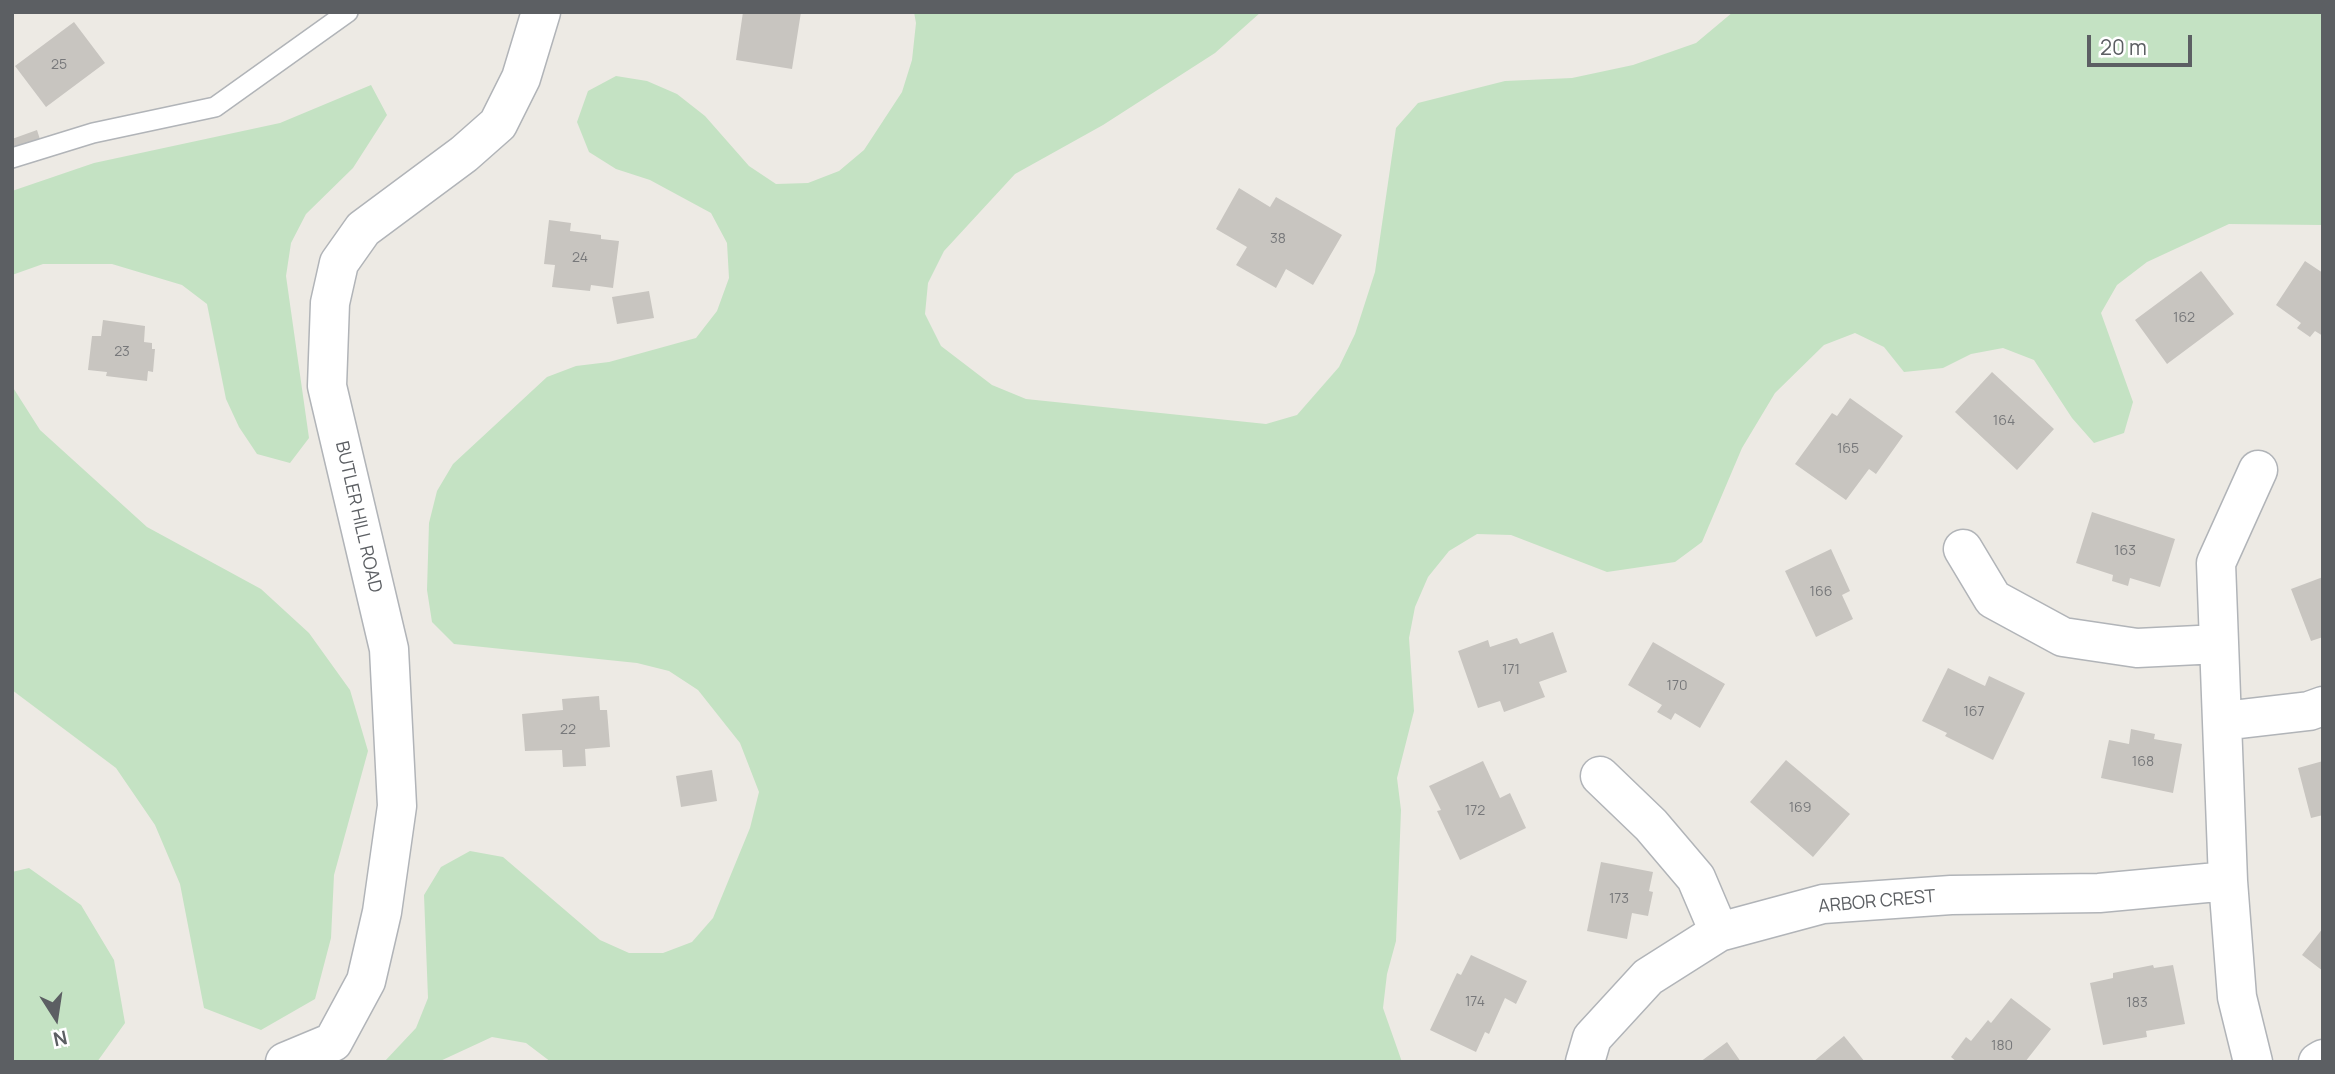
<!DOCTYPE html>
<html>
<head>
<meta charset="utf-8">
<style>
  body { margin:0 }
  #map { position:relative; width:2335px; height:1074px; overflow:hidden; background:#edeae4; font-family:Manrope,sans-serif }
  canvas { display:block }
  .frame { position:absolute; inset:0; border:14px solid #5c5f63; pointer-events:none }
  .north { position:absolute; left:21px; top:983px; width:70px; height:70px; -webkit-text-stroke:5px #fff; paint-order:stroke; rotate:168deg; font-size:19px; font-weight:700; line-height:28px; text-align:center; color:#5c5f63 }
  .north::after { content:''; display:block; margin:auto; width:24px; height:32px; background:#5c5f63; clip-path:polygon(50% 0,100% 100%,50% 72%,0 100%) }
  .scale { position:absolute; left:2087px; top:35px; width:105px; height:32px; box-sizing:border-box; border:4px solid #5c5f63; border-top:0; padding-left:9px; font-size:21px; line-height:24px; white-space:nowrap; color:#5c5f63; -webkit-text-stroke:5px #fff; paint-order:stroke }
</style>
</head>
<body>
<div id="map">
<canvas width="2335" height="1074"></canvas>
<div class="frame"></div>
<div class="north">N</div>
<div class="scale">20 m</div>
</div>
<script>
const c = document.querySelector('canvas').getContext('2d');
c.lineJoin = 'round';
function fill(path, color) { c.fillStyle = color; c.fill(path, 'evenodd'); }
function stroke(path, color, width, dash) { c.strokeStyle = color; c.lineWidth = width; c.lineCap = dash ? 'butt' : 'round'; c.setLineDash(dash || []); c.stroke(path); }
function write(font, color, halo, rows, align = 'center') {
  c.font = font + ' Manrope,sans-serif'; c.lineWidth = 5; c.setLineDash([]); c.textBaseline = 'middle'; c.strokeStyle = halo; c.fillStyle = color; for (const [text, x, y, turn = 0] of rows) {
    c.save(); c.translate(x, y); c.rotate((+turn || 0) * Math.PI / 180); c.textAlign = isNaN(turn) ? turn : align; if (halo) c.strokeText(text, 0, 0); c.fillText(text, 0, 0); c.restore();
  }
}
fill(new Path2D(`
  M914 12H1261L1215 53 1103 125 1015 174 944 251 928 283 925 314 941 346 992 385 1026 399 1266 424 1297 415 1339 367 1355 334 1375 272 1396 128 1418 103 1505 81 1572 78 1633 65 1696 43 1733 12H2323V225L2229 224 2147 262 2117 285 2101 313 2133 402 2124 433 2094 443 2072 418 2034 360 2003 348 1971 354 1943 368 1904 372 1884 347 1855 333 1824 345 1775 393 1742 448 1702 542 1675 562 1607 572 1511 535 1477 534 1449 551 1428 577 1415 607 1409 638 1414 711 1397 778 1401 810 1396 941 1387 974 1383 1008 1402 1062H551L526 1043 492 1037 438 1062H384L416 1028 428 998 424 895 441 867 470 851 503 857 600 940 629 953H663L692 942 713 918 750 828 759 792 740 743 698 690 669 671 637 663 454 644 432 622 427 590 429 523 437 491 453 464 547 377 576 366 609 362 696 338 717 311 729 278 727 243 711 213 650 180 616 169 589 152 577 122 588 91 616 76 647 81 677 94 705 116 749 166 776 184 808 183 839 171 864 150 902 92 912 60 916 23Z
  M371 85 387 115 353 168 306 214 291 243 286 276 309 438 290 463 257 454 239 427 226 399 207 304 182 285 112 264H43L12 275V191L94 163 280 123Z
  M12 386 40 430 147 527 261 589 309 633 350 690 368 751 334 875 331 938 315 999 261 1030 204 1008 180 884 155 825 116 768 12 690Z
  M29 868 81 905 114 960 125 1023 97 1062H12V872Z`), '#c4e2c3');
fill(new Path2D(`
  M743 12H801L792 69 736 60Z
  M74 22 105 63 46 107 15 66Z
  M37 130 45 155 12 166V139Z
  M1239 188 1270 207 1276 197 1342 235 1313 285 1286 269 1276 288 1236 265 1247 247 1216 229Z
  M549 220 571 223 570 231 601 235V239L619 241 613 288 591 285 590 291 552 287 555 265 544 264Z
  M2305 261 2323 273V336L2315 331 2310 337 2297 328 2301 323 2276 305Z
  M2201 271 2234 314 2167 364 2135 320Z
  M649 291 654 318 617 324 612 297Z
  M103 320 145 326 144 342 152 343V349H155L153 372 148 371 147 381 106 376 107 372 88 370 92 336H101Z
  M1992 372 2054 429 2017 470 1955 412Z
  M1850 398 1903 436 1876 474 1869 469 1846 500 1795 464 1832 413 1837 416Z
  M2092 512 2175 539 2160 587 2130 578 2128 586 2112 581 2113 575 2076 563Z
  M1831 549 1850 591 1842 595 1853 619 1816 637 1785 571Z
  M2323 577V637L2311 641 2291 589Z
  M1553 632 1567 672 1539 682 1545 697 1504 712 1500 701 1478 708 1458 651 1488 640 1490 647 1517 638 1520 644Z
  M1653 642 1725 684 1700 728 1675 713 1671 720 1657 712 1662 705 1628 685Z
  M1948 668 1985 686 1989 676 2025 693 1993 760 1945 736 1947 733 1922 721Z
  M599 696 600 710H607L610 747 585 749 586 766 563 767 562 750 525 751 522 714 563 710 562 699Z
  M2131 729 2155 734 2154 739 2182 744 2173 793 2101 778 2109 740 2129 744Z
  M1786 760 1850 814 1813 857 1750 802Z
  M1483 761 1500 798 1510 793 1526 828 1460 860 1437 811 1441 810 1429 786Z
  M2323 761V815L2311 818 2298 768Z
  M712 770 717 801 681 807 676 776Z
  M1601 862 1653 872 1649 891 1653 892 1648 916 1632 913 1627 939 1587 931Z
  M2323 928V971L2302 955Z
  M1471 955 1527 981 1516 1004 1505 998 1489 1034 1485 1032 1476 1052 1430 1030 1457 973 1461 975Z
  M2153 965 2154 968 2173 965 2185 1024 2146 1031 2147 1037 2103 1045 2090 983 2113 978V973Z
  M2011 998 2051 1029 2025 1062H1957L1951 1057 1966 1037 1971 1041 1988 1020 1991 1023Z
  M1844 1036 1865 1062H1813Z
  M1727 1042 1741 1062H1700Z`), '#c8c5c0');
const lane = new Path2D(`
  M12 158 93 133 215 107 348 12`);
const street = new Path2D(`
  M1963 549 1993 599 2063 637 2137 648 2219 644
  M2223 721 2309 711 2323 706
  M1600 776 1651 825 1696 878 1719 932
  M285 1062 333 1042 366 981 382 912 397 806 389 649 327 386 330 303 339 263 363 229 464 154 498 124 521 78 541 12
  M1585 1062 1592 1038 1648 977 1719 932 1823 904 1951 895 2099 893 2228 881
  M2253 1062 2237 997 2228 881 2216 563 2258 470
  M2318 1062 2323 1059`);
stroke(lane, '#b1b4b8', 22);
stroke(street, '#b1b4b8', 41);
stroke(lane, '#fff', 19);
stroke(street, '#fff', 38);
write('14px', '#77787a', null, [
  ["25",59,65],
  ["38",1278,239],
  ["24",580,258],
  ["162",2184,318],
  ["23",122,352],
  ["164",2004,421],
  ["165",1848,449],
  ["163",2125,551],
  ["166",1821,592],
  ["171",1511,670],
  ["170",1677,686],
  ["167",1974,712],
  ["22",568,730],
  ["168",2143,762],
  ["169",1800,808],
  ["172",1475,811],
  ["173",1619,899],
  ["174",1475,1002],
  ["183",2137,1003],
  ["180",2002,1046]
]);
write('18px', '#5c5f63', '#fff', [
  ["BUTLER HILL ROAD",358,517,77],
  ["ARBOR CREST",1877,902,-5]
]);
</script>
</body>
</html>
